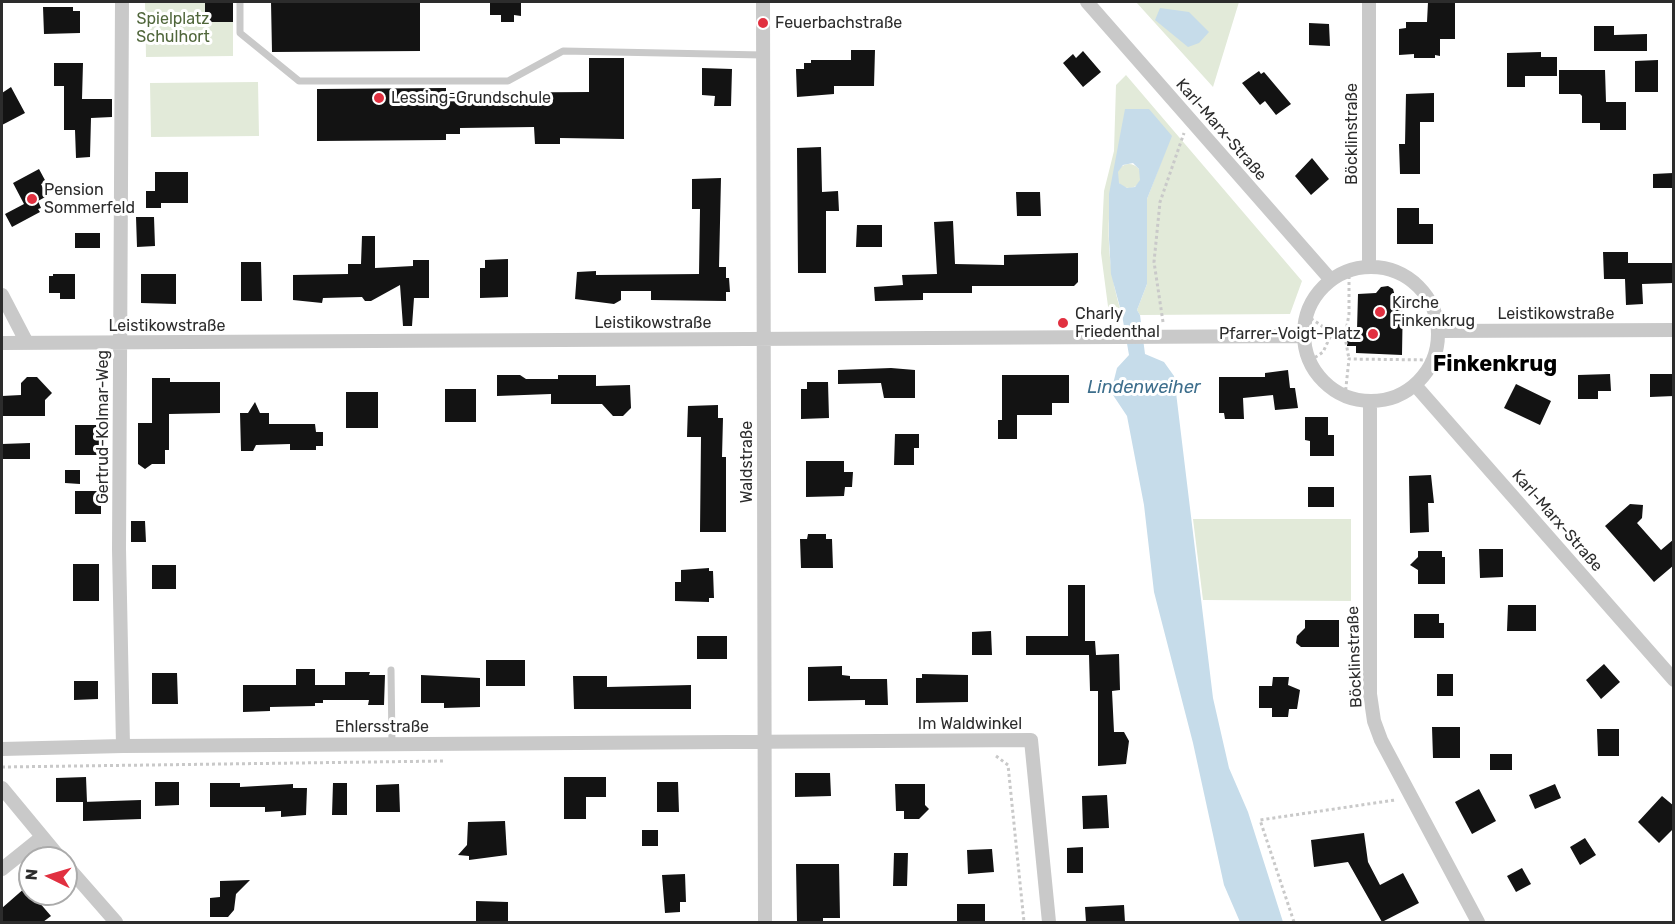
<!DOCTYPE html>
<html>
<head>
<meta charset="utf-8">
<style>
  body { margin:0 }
  #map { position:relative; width:1675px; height:924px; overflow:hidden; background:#fff; font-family:Rubik,sans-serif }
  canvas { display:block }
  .frame { position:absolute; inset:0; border:3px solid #2c2c2c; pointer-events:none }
  .north { position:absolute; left:18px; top:846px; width:60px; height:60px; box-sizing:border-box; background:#fff; border:2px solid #ababab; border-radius:50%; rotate:275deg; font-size:16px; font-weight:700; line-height:24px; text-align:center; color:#2c2c2c }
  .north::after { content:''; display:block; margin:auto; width:21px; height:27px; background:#e13040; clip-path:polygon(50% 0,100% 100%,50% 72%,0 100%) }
</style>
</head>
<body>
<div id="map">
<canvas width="1675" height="924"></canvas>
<div class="frame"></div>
<div class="north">N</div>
</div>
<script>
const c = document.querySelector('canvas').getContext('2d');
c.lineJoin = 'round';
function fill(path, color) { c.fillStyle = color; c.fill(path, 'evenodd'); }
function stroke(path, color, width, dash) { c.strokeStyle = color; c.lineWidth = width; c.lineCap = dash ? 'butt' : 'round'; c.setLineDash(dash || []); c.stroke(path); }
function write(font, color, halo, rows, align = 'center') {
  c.font = font + ' Rubik,sans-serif'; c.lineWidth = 6; c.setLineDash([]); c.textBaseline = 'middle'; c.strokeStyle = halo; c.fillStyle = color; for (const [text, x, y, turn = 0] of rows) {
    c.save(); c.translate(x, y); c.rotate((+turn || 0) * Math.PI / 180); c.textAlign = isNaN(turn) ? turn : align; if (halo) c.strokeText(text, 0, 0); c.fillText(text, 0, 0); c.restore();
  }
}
fill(new Path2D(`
  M145 2H205V22H233V56L146 57Z
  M1136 2H1239L1213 87Z
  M1126 75 1302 281 1290 314 1140 315 1137 310 1147 284V199L1171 136 1126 109C1111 185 1098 238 1122 315L1109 314 1101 253 1104 191 1114 151 1116 85Z
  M258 82 259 136 151 137 150 83Z
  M1117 176a12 12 0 1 1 24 0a12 12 0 1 1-24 0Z
  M1193 519H1351V601L1203 600Z`), '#e2ead9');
fill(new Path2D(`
  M1160 8 1189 12 1209 32 1199 43 1188 47 1155 20Z
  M1125 109H1149L1172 136 1147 199V284L1137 310 1140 315 1145 354 1164 362 1174 376 1213 698 1229 768 1248 812 1283 922H1240L1224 885 1193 743 1154 592 1144 505 1127 416 1111 392 1117 368 1129 355 1122 315 1111 274 1109 239V194ZM1133 163 1139 169 1140 180 1135 187 1127 188 1119 183 1118 172 1123 165Z`), '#c6dcea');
fill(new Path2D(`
  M205 2H233V22H205Z
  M271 2H420V51L272 52Z
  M490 2H521V16L514 15V22H501V15H490Z
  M1428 2 1455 3V39H1440V56L1435 55V58H1414V54L1399 55V29L1406 28V22H1427Z
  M43 7H73V11H80V33L44 34Z
  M1309 23 1329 24 1330 46 1309 45Z
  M1594 26H1614V35L1647 34V51H1594Z
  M851 50H875L874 86H834V94L797 97 796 69H804V63H811V60H851Z
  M1083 51 1101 72 1083 87 1063 63 1073 54 1076 58Z
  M1541 52V57H1557V76H1525V87H1507V53Z
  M589 58H624V139L560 138V144H535L534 127 460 128V134H446V140L317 141V89L446 88V93L589 92Z
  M1658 60V92H1635V61Z
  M54 63H83L82 99H112V117L91 118 90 157 76 158 75 130H64V86H54Z
  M702 68 732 69 731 106H714L715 96 702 95Z
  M1559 70H1605L1606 102H1626V130H1600V123H1582V96L1580 94H1559Z
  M1259 71 1261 74 1264 72 1291 104 1276 115 1265 101 1260 105 1242 83Z
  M11 87 25 113 2 125V93Z
  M1434 93V122H1420V174H1400L1399 144H1405L1406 94Z
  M821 147 822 192 838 191 839 211H826V273H798L797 148Z
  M1312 158 1329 179 1311 195 1295 176Z
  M39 169 46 182 41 184 47 196 38 201 41 208 38 209 40 212 12 227 5 214 24 204 13 183Z
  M155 172H188V203H161V208H146V191H155Z
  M1673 173V188H1653V174Z
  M721 178 719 267H726V278H729L730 292H726V301L651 300V291H621V300L614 304 575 299 577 272 596 271V275L699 274 700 209H692V179Z
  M1016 192H1040L1041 216H1017Z
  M1397 208H1419V224H1433V244H1397Z
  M136 217H154L155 246 137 247Z
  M953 221 955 264 1004 265V255L1078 253V282L1074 286H972V293H923V300L875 301 874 287 903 285 902 275 937 274 934 222Z
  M857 225H882V247H856Z
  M75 233H100V248H75Z
  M362 236H375V268L413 266V260H429V298H414L412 326H403L400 285 371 301H365L362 297 323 298 322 303 293 300V275L348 274V264H361Z
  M1603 252H1628V263H1674V283L1642 284 1643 304 1626 305 1625 279H1604Z
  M508 259V297L480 298V268H485V260Z
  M241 262H261L262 301H241Z
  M53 274H75V299H60V293H49V276H53Z
  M141 274H176V304L141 303Z
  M1388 286 1393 289 1395 296 1403 295 1402 355 1356 353V346H1347V329L1357 330 1358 294 1376 293 1381 287Z
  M891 368 915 370V398H884L881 383 838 384V370Z
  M1288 370 1290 388H1295L1298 408 1275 410 1273 395 1243 398 1244 419H1225L1224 413H1219V377H1265V373Z
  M1610 374 1611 391H1598V399H1578V375Z
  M1650 374H1674V396L1650 397Z
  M497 375H520L526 379H558V375H596V386L630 385 631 408 623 416H613L602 404H551V394L497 396Z
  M1002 375H1069V403H1052V415H1017V439H998V420H1002Z
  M27 377H37L52 393 45 400V416H2V396L21 395V383Z
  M152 378H170V382H220V413L169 414V450H165V464H152L145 469 138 464V423H152Z
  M807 382H828L829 418 801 419V389H807Z
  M1516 384 1551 401 1540 425 1504 408Z
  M445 389H476V422H445Z
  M346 392H378V428H346Z
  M255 402 260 413H269V424H315L316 432H323V446H316V450H290V444L256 445 253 451H241L240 413H248Z
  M718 405V418H723L722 457H726V532H700L701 437H687L688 406Z
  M1305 417H1328V435H1334V456H1310V441L1305 440Z
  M75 425H101V455H75Z
  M895 434H919V448H914V465H894Z
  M30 443V459H2V444Z
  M806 461H844V472H853L852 487H845L844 496 806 497Z
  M65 470H80V484L65 483Z
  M1431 475 1434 503H1428L1429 532 1410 533 1409 476Z
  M1308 487H1334V507H1308Z
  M75 491H101V514H75Z
  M1630 504 1643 505 1642 518 1637 523 1661 550 1674 539V565L1654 582 1605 526Z
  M131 521H145L146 542H131Z
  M808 534H826V539H832L833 568H801L800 539H807Z
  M1479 549H1503V577L1480 578Z
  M1418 551H1442V557H1445V584H1418V570L1410 565 1418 557Z
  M73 564H99V601H73Z
  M152 565H176V589H152Z
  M709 568V571H713L714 598H709V602L675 601V582H681V570Z
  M1068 585H1085V641H1095L1096 655 1119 654 1120 690 1112 691 1114 732H1124L1129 741 1126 764 1098 766V691H1090L1089 655H1026V636H1068Z
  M1508 605H1536V631H1507Z
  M1414 614H1439V623H1444V638H1414Z
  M1305 620H1339V647H1301L1296 643 1297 636 1305 628Z
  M991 631 992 655H972V632Z
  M697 636H727V659H697Z
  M486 660H525V686H486Z
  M1604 664 1620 682 1601 699 1586 680Z
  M842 666V675L850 676V679H887L888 705H865V700L808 701V667Z
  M296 669H315V685H345V672H370L369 675H385L384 705H368L369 700H323V703H315V706L270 707V711L243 712V685H296Z
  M152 673H177L178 704H152Z
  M922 674 968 675V702L916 703V678H922Z
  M1437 674H1453V696H1437Z
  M421 675 480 678V707L444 708V703H421Z
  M573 676H607V687L691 685V709H574Z
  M1273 677H1289L1288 685 1300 690 1297 709H1289L1288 717H1272V708H1259V686H1272Z
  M74 681H98V699L74 700Z
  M1432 727H1460V758H1433Z
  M1597 729H1619V756H1598Z
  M1490 754H1512V770H1490Z
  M795 773H830L831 796 795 797Z
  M86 777 87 802H56V778Z
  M564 777H606V797H586V819H564Z
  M155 782H179V805L155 806Z
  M657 782H678L679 812H657Z
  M210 783H240V787L293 784V788H307L306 815 281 817V811L265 812V807H210Z
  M333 783H347V815H332Z
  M399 784 400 812H376V785Z
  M895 784H925V805L929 809 919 819H904V811H896Z
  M1555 784 1561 798 1535 809 1529 795Z
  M1479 789 1496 821 1472 834 1455 802Z
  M1107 795 1109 828 1083 829 1082 796Z
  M1662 796 1674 806V828L1659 843 1638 822Z
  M141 800V819L83 821V802Z
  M505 821 507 855 469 860V856L458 855 467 845 468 822Z
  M642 830H658V846H642Z
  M1364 833 1368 862 1380 885 1403 873 1419 903 1382 922 1348 862 1314 867 1311 840Z
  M1585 838 1596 855 1580 865 1570 847Z
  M1083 847V873H1067V848Z
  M992 849 994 872 968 874 967 850Z
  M894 853H908L907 886H893Z
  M796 864H839L840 918H823V922H797Z
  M1522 868 1531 884 1516 892 1507 876Z
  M685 874 686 902H680V912L665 913 662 875Z
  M250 880 236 894 234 910 228 917H210V898L220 897V881Z
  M26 887 51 916 43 922H2V908Z
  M476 901 508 902V922H476Z
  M957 904H985V922H957Z
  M1124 905 1125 922H1086L1085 907Z`), '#131313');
stroke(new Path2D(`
  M1349 270V314L1345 337 1349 359
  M1306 315 1332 333 1345 337
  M1163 322 1154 262 1160 202 1184 133
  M1310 361 1323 352 1332 333
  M1345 396 1349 359 1433 360
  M996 756 1008 765 1024 922
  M2 767 444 761
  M1294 922 1260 820 1395 800`), '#c9c9c9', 3, [3, 3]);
stroke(new Path2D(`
  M240 2V33L299 81H508L563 51 763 55
  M391 670 392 744`), '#c9c9c9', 7);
stroke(new Path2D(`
  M122 2 119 549 123 746
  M763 2 765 922
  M1087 2 1331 280
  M1369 266V2
  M1304 334a67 67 0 1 1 134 0a67 67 0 1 1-134 0Z
  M2 295 27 343
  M1439 331 1674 330
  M2 343 1304 336
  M1415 385 1674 680
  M1370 401V694L1374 721 1381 740 1478 922
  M2 749 123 746 1031 740 1049 922
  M2 788 60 858
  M66 865 116 922
  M2 869 42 837`), '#c9c9c9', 14);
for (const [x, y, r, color] of [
  [763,23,6,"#e13040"],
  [379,98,6,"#e13040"],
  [32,199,6,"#e13040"],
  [1380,312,6,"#e13040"],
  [1063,323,6,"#e13040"],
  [1373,334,6,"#e13040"]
]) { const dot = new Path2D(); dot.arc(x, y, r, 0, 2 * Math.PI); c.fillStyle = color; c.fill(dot); stroke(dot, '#fff', 2); }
write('16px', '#50663b', '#fff', [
  ["Spielplatz",173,19],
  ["Schulhort",173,37]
]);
write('16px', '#2c2c2c', '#fff', [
  ["Feuerbachstraße",775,23],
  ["Lessing-Grundschule",391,98],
  ["Pension",44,190],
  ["Sommerfeld",44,208],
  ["Kirche",1392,303],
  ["Finkenkrug",1392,321],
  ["Charly",1075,314],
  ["Friedenthal",1075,332],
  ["Pfarrer-Voigt-Platz",1361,334,"right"]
], 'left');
write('16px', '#2c2c2c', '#fff', [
  ["Karl-Marx-Straße",1221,130,49],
  ["Böcklinstraße",1352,134,-90],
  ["Leistikowstraße",1556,314],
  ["Leistikowstraße",653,323],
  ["Leistikowstraße",167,326],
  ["Gertrud-Kolmar-Weg",103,427,-90],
  ["Waldstraße",747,462,-90],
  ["Karl-Marx-Straße",1557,521,49],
  ["Böcklinstraße",1355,657,-92],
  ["Im Waldwinkel",970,724],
  ["Ehlersstraße",382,727]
]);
write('italic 18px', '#3d6e8c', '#fff', [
  ["Lindenweiher",1144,388]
]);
write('bold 22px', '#000', '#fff', [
  ["Finkenkrug",1495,365]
]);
</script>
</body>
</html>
